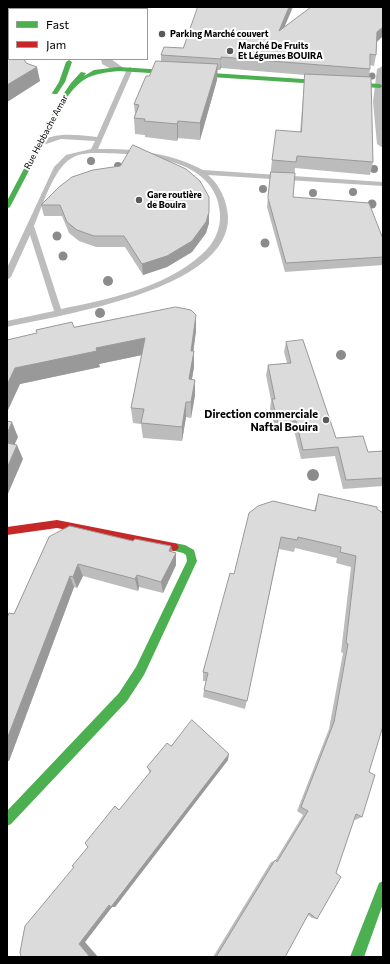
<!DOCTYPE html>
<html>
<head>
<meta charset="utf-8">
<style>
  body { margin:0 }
  #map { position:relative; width:390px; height:964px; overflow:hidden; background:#fff; font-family:Commissioner,sans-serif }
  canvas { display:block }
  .frame { position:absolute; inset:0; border:8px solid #000; pointer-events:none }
  .legend { position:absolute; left:8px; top:8px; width:140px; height:52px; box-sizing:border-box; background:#fff; border:1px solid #999; margin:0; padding:5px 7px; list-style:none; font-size:12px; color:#000 }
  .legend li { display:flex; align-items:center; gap:8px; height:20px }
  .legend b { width:20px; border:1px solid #999 }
</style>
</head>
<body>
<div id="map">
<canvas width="390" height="964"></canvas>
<div class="frame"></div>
<ul class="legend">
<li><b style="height:5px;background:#4caf50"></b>Fast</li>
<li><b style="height:5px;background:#c62828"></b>Jam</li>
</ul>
</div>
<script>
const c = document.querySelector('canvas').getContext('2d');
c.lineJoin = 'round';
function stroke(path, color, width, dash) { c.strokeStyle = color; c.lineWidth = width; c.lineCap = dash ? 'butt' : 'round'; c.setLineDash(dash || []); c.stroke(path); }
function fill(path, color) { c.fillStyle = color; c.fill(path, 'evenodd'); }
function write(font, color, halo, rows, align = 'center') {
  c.font = font + ' Commissioner,sans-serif'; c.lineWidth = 4; c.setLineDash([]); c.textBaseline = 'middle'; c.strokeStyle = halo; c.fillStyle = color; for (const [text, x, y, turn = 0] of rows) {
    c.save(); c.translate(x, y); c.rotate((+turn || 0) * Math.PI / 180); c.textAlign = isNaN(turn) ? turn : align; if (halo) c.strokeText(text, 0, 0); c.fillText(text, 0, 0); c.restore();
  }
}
stroke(new Path2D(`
  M27 7V9`), '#c2c2c2', 1.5, [0.5, 1]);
fill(new Path2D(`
  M130 67 133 69 98 149C132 148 172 153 203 170L383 182V186L208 175C220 185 227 201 228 217 230 290 60 315 7 327V321L54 311 30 235 11 277 7 280V268L54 167 66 155 91 149 95 141 61 139 40 146 37 144C52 131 78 135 97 137L127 69ZM100 153C141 154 216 157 220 213 221 230 214 244 201 255 164 288 109 299 61 309L34 226C42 207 54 167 72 158 80 153 90 153 100 153Z`), '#bdbdbd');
fill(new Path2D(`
  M49 7H59L58 9H48Z
  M101 59H111L125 69 123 71H115L102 64Z
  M383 66V148L377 144 373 102 377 69Z`), '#bdbdbd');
fill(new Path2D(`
  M117 7H121L120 9H116Z
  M69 60 72 62 65 82 57 94H53L52 93 59 82 66 62Z
  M119 67 380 84 383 86 380 88 119 71C93 74 84 75 68 96L10 207 7 209V201L62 96 71 83 81 72 86 73 84 76 94 70Z
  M174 543 185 545 194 550 197 561 144 675 127 701 11 824 7 826V811L119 693 136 667 187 561 186 555 183 553 171 550 169 547 171 544Z
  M383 881V904L364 957H350L379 883Z`), '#4caf50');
fill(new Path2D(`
  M57 520 174 543 177 544 179 547 177 550 174 551 57 528 7 535V527Z`), '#c62828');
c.fillStyle = '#8b8b8b';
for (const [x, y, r] of [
  [372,76,3.5],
  [91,161,4],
  [118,166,4],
  [374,169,4],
  [263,189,4],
  [353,192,4],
  [313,193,4],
  [372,204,4.5],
  [57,236,4.5],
  [265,243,4.5],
  [63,256,4.5],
  [108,281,5],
  [100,313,5],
  [341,355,5],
  [313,475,6]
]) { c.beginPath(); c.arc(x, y, r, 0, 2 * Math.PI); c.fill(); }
fill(new Path2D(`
  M383 7V36L377 42 376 55 374 66 370 65V69L369 77 373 162 370 175 295 168 293 197 383 239V265L285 272 267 207 272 160 300 132 304 86 305 75 221 68 220 70H217V80L200 140 178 138 177 141 145 137V135L135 134 134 118 135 114 134 104 149 76 161 61V55L183 48Z
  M7 27 9 29V59L26 63 40 81 7 102Z
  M59 187 209 212V223L206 233 192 252 167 267 143 275 125 247H96L79 241 69 233 62 216H44L41 205Z
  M74 327 196 331 193 351 194 367 192 379 195 395 191 418 186 417 182 441 143 438 141 424 133 423 131 408 142 355 99 364 100 367 20 384 7 412V340Z
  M286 342 336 438 368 452 383 451V486L343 489 335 456 301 459 294 430 276 432 270 409 271 400 266 375 268 365 287 363 284 352Z
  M319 494 377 507 369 772 362 817 355 820H354L317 919 312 918 308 915 285 957H213L271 862 275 861 303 815 297 811 329 729 343 653 341 652 351 567 336 563 337 558 295 548 294 552 279 549 245 709 203 697 204 690 206 681H203V672L234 574 314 511Z
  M49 537 133 541 171 546 172 552 176 553V565L163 593 139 587 138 591 83 576 77 588 74 587 9 761H7V618L14 614Z
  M171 746 228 760 115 907H112L85 942 21 957 74 867 88 847 150 773 147 767Z`), '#bcbcbc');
fill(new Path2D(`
  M289 7H293L278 42 279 31Z
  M383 27V36L375 43 377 32Z
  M221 57V68L220 70 221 59Z
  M218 64 217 80 200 140V123Z
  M37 67 40 81 7 102V85Z
  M178 121V138L177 141V124Z
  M209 212V223L206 233 192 252 167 267 143 275 142 264Z
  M196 315V331L192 362 194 351V367L189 395V379L191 351Z
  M145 338 147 354 99 364 100 367 20 384 7 412V385L15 368 96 348Z
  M195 380V395L191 418V402Z
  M186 402V417L182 441V427Z
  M12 422 18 437 9 457 7 451V434Z
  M17 445 23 459 7 496V468Z
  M171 546 172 558 169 551Z
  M176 553V565L163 593 161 582Z
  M78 564 83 576 77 588 73 577Z
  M137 575 139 587 138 591 135 579Z
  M70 576 74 587 9 761 7 760V739Z
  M229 754 228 760 115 907H112L85 942 98 957H90L79 944Z`), '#999');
const building = new Path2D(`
  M198 7H289L279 31 311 7H383V27L377 32 376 55 370 54V69L221 57V59L161 55 164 47 183 48Z
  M7 27 9 29V44L7 43Z
  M9 49V59H24L26 63 37 67 7 85V50Z
  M156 61 218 64 200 123 178 121 177 124 144 121 145 119 134 118 139 105 134 104 146 76H149Z
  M305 74 371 77 373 162 297 156 296 162 272 160 276 130 301 132Z
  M133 145 186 169 200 181 209 197V212L206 222 192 241 167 256 142 264 124 236H94L77 230 67 222 60 205H41L59 187 72 177 93 170 120 166Z
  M271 172 295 173 293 197 369 203 383 239V257L286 263 268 198Z
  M176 307 191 310 196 315 191 351H194L189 379 195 380 191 402H186L182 427 141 423 144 409 131 408 145 338 96 348 97 351 15 368 7 385V340L37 333 36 330 72 322 74 327Z
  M303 340 336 438 363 436 368 452 383 451V478L346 480 338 447 303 450 296 421 278 423 272 399H275L268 365 291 363 286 342Z
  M7 421 12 422 7 434Z
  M7 443 17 445 7 468Z
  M319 494 377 507V509L383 513V726L369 772 375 775 362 817 356 814 336 873 341 877 317 919 309 913 285 957H216L275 860 277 862 308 811 301 807 334 722 348 644 346 643 356 556 340 552 341 547 298 537 297 540 281 537 247 701 204 690 208 673 203 672 230 573 234 574 249 513 258 506 273 501 315 511Z
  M70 526 133 541 135 539 171 546 169 551 176 553 161 582 137 575 135 579 78 564 73 577 70 576 7 739V618L9 613 14 614 49 537Z
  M192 720 229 754 111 907 109 905 79 944 90 957H21L20 952 25 926 74 867 72 866 88 847 85 843 115 806 119 810 151 771 147 767 167 743 171 746Z`);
fill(building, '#dbdbdb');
stroke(building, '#999', 1);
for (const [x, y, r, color] of [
  [162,34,4,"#595959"],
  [230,51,4,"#595959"],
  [139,200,4,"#595959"],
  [326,420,4,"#595959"]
]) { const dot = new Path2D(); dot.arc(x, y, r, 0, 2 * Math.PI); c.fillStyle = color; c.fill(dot); stroke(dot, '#fff', 1.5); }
write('bold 9px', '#000', '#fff', [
  ["Parking Marché couvert",170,34],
  ["Marché De Fruits",238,46],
  ["Et Légumes BOUIRA",238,56],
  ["Gare routière",147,195],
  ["de Bouira",147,205]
], 'left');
write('9px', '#000', '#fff', [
  ["Rue Hebbache Amar",46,132,-62]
]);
write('bold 11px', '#000', '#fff', [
  ["Direction commerciale",318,414],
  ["Naftal Bouira",318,427]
], 'right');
</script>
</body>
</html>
